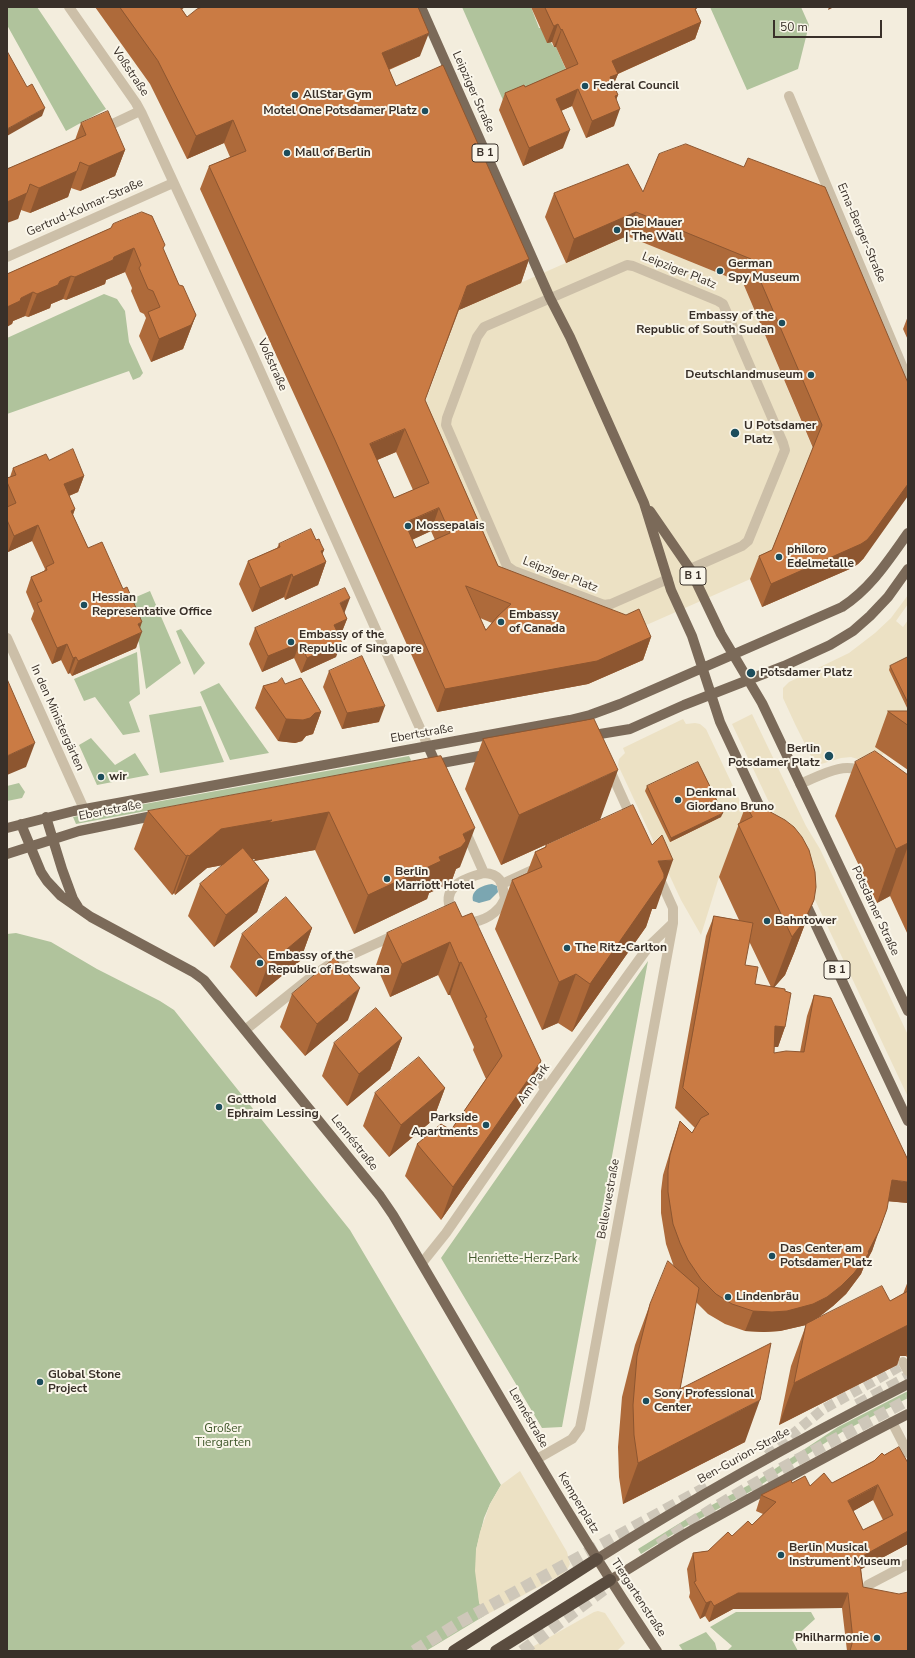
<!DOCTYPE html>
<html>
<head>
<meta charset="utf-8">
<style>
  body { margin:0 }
  #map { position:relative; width:915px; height:1658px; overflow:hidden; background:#f3eddd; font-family:"Nunito Sans",sans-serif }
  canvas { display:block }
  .frame { position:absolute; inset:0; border:8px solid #393029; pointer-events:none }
  .scale { position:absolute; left:773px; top:20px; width:109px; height:18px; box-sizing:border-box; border:2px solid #393029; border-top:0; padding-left:5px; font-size:12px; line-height:14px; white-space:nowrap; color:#393029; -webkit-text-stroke:3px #faf6ea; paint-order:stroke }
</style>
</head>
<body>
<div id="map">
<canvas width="915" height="1658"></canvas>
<div class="frame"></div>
<div class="scale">50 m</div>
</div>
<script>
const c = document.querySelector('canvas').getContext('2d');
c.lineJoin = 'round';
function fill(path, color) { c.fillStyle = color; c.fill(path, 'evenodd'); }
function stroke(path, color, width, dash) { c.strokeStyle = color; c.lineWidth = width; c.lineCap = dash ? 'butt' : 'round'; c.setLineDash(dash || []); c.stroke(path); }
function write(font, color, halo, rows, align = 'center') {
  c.font = font + ' "Nunito Sans",sans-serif'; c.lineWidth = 4; c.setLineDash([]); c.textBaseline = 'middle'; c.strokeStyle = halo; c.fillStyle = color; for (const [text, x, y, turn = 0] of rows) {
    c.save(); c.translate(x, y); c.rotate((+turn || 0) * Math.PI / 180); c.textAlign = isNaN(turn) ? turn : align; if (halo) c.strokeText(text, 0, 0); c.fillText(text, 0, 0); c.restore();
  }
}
fill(new Path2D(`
  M7 7H37L106 109 66 131 7 25Z
  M462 7H531L539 28H541L554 47H556L571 81 506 107Z
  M710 7H801L809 25 798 69 747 90Z
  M104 294 117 299 125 311 129 342 143 373 140 377 133 380 129 371 7 414V338Z
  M150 591 181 663 146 689 139 643 122 603Z
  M181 629 205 663 194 675 176 631Z
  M137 652 140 694 129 702 140 732 123 735 95 697 84 701 74 679Z
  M219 683 269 753 230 760 200 692Z
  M201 706 224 762 160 773 149 715Z
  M91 738 115 765 135 753 149 775 97 785 79 745Z
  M409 756 411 760 410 762 76 824 73 817Z
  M19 783 25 792 22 798 7 801V786Z
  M16 933 51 942 97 969 160 1001 174 1010 350 1230 501 1485 490 1504 484 1518 476 1550 479 1602 484 1616 426 1651H7V934Z
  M648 961 562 1427 542 1428 441 1258Z
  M908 1391V1398L842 1432 753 1490 683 1528 641 1554 638 1549 688 1518 758 1480 838 1427Z
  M736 1612H811L815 1619 792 1640 798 1651H727L732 1646 710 1627Z
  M706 1632 715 1643 717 1651H683L679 1645Z`), '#b0c39c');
fill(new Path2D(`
  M627 236 743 283 813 449 764 573 617 638 489 589 417 424 459 310Z
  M908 595V604L896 621 903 627 908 620V664L898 689 908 710V747H876L884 753 872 769 861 760 851 757 841 758 818 765 814 762 795 724 783 698V688L789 682 849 653 875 633 891 618Z
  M752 714 806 826 820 849 908 1035V1097L732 724Z
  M683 719 686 724 695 723 700 724 706 729 782 890 732 870 719 877 701 935 681 900 618 765 619 759 625 753 623 748Z
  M520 1471 567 1552 570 1564 567 1570 561 1575 484 1616 479 1602 475 1571 476 1550 480 1532 490 1504 501 1485Z
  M598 1611 605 1613 625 1643 617 1651H525L594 1612Z`), '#ece1c4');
fill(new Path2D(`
  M492 884 497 886 498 892 490 900 479 903 473 901C470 890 483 885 492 884Z`), '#7ba6b1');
stroke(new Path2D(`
  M767 1455 822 1410 908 1362`), '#cec7b9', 10, [10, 5]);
stroke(new Path2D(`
  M857 1405 908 1377
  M659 1545C737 1489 824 1446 908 1400
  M414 1651 459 1623 707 1487
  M522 1651 611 1584`), '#cec7b9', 12, [12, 6]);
stroke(new Path2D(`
  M69 7 136 103 142 114 249 346 428 746
  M789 96 908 380
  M102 129 140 111
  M7 257 173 183
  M668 579 611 604 604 605 514 571 507 566 446 425 447 418 477 337 484 327 627 265 633 266 718 301 723 304 783 443 785 450 748 541 742 546 690 569
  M7 638 84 809
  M609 768 632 819
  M800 784C820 776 844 760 865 773
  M464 828 484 873
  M484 873C502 874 502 884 505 899 503 902 501 907 498 909 490 918 470 927 458 920 453 916 450 910 449 904 445 884 469 877 484 873Z
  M502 884 539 867
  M245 1030 310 978 329 965 397 934
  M532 1061 545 1090
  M422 1263 446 1233 545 1090 649 946 673 923
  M903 1362 908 1371
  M892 1422 908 1453
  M537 1459 572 1439 580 1428 584 1408 673 923V908L658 875
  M868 1585 908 1564`), '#ccbfa8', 10);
stroke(new Path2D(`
  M421 7 550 298 570 337 644 503 671 590 692 636 720 722 766 820
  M650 511 690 569 721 634 762 703 908 1011
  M588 736 630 729 684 705 784 666 830 645 853 631 870 616 888 597 908 569
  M428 746 436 764
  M431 765 490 754
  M46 817 62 869 73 899 78 907
  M21 824 41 872 47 881 61 896 91 917 193 972 204 980 380 1196 393 1215C480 1361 562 1510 657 1651
  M7 828 74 811 570 720 590 715 620 704 842 607C871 588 888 561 908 533
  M7 854 79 831 157 815
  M804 900 908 1121
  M597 1559C698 1495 802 1438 908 1384
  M610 1580C639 1563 667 1544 696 1528 767 1489 837 1450 908 1414`), '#7b6a59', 10);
stroke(new Path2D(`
  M454 1651 597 1559
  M496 1651 610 1580`), '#5a4c3f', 12);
fill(new Path2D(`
  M95 7H185L182 9 187 17 420 56 389 70 396 86 529 259 521 283 459 310 425 400 498 566 651 637 643 660 588 684 437 712 326 464 200 189 209 166 230 157 224 143 187 159 150 84ZM396 452 413 490 394 498 377 460ZM431 531 435 540 416 548 412 540ZM480 618 492 623 486 630Z
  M531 7H696V10L701 22 695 39 618 74 613 85 618 95 616 100 614 126 586 138 572 106 561 111 563 148 523 166 499 110 505 93 525 87 566 69 556 47H554L552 42 547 43Z
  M81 123 125 150 115 176 80 191 71 188 68 197 30 213 21 210 18 219 7 169 75 140Z
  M744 167 864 558 858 564 852 568 762 607 750 579 759 556 772 550 813 448 743 283 627 236 566 263 545 217 554 193 643 192Z
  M111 228 163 249 179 285 196 315 183 349 151 362 139 336 146 318 144 314 140 312 131 291 132 288 125 272 106 280 105 284 66 300 63 299 51 304 50 308 28 317 25 316 13 321 12 324 7 274Z
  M908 316V340L903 329Z
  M49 460 84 476 78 492 69 496 75 509 73 515 88 548 140 628 136 648 72 676 70 673 68 674 61 660 52 664 31 619 34 611 26 592 31 577 44 571 45 569 32 541 8 552 7 549V478L10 477 13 468Z
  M316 540 324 550 322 554 326 562 318 585 285 600 284 597 252 612 239 584 248 561 277 548 279 544Z
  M344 613 347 619 341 634 339 635 336 657 301 673 294 658 262 672 249 644 255 628Z
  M908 657V710L889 670 890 666Z
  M329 671 379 722 342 729 323 687Z
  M285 684 321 712 313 734 306 736 302 741 295 743 278 741 255 708 263 686Z
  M888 711H908V770L875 747Z
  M483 739 600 820 501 865 465 789Z
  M441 756 460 867 456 869 452 880 447 885 429 893 427 899 354 934 315 850 254 861 255 859H252L269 880 257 912 214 947 188 916 200 884 223 865 207 868 175 895 174 893 172 895 134 849 148 811Z
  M855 762 908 775V935L890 896 877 903 835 816Z
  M647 786 721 817 670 842 645 791Z
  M746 805 814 900 794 953 785 975 774 987 785 1027 778 1047H774V1053L800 1052 807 1016 814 995 908 1203 888 1201 872 1251 865 1264 861 1274 846 1294 833 1306 819 1317 813 1321 890 1301 903 1294 908 1281V1358L906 1356H900L897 1365 779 1425 791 1366 806 1325 780 1331 764 1332 745 1331 725 1324 708 1314 696 1302 680 1389 745 1442 623 1504 619 1477 618 1447 622 1397 635 1345 650 1304 674 1267 666 1244 661 1213V1191L663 1175 673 1142 680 1121 692 1133 695 1128 675 1108 706 936 714 916 739 920 719 877ZM749 941 771 987 755 984 745 965Z
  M546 845 656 909H652L646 927 572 1032 558 1023 542 1030 495 929 512 880 527 873 535 852 545 847Z
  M462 917 541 1061 529 1094 441 1220 405 1176 417 1144 451 1130 486 1079 473 1050 474 1047 450 995H448L438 975 390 997 376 965 387 933Z
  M312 928 300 961 256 997 230 967 242 934Z
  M292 994 348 1020 305 1056 280 1027Z
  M402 1038 390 1070 347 1106 322 1076 334 1043Z
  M445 1088 433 1120 389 1157 363 1126 375 1093Z
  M884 1455 908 1463V1544L861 1569 863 1587 908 1651H847L842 1608 733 1609 709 1622 705 1616 700 1619 689 1597 690 1593 687 1569 693 1553 708 1551 752 1525 763 1514 756 1511 761 1495 792 1483 810 1486 832 1483ZM873 1500 883 1520 863 1530 853 1511Z`), '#ae6a3a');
fill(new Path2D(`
  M170 7H185L165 21Z
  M829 7H834L828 10Z
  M701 22 695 39 615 75 618 74 611 91 603 94 612 61Z
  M558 24 552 42 547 43 554 26Z
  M562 29 556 47H554L561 30Z
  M429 33 420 56 373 76 382 53Z
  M578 89 572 106 549 116 556 99Z
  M618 95 611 112 620 109 614 126 586 138 592 121 615 96Z
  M45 108 42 116 7 136V129Z
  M233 120 224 143 187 159 196 136Z
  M570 130 563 148 523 166 529 148Z
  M125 150 115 176 80 191 89 166Z
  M77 171 68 197 30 213 39 188Z
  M30 184 18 219 7 223V202Z
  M636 212 627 236 566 263 574 239Z
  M134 248 125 272 106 280 105 284 66 300 75 277 114 257Z
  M529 259 521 283 459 310 467 286Z
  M71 276 63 299 51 304 50 308 28 317 37 294 60 281Z
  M33 292 25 316 13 321 12 324 7 327V307L21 298Z
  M196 315 183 349 151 362 159 339Z
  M405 429 396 452 361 467 370 444Z
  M84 476 78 492 59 500 64 484Z
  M908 484V496L864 558 858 564 852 568 762 607 771 584Z
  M439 508 431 531 396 547 405 523Z
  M75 509 69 524 71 511Z
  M38 525 32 541 8 552 14 536Z
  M324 550 318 565 326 562 318 585 285 600 293 577 321 551Z
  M292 574 284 597 252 612 260 588Z
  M350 598 344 614 340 603Z
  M347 619 341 634 328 641 334 625Z
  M142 622 138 634 142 632 136 648 72 676 78 661 138 624Z
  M651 637 643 660 588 684 437 712 445 689Z
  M342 642 336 657 301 673 307 658Z
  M300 643 294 658 262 672 268 656Z
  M67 644 61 660 52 664 57 648Z
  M76 657 70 673 68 674 73 658Z
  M385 706 379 722 342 729 347 713Z
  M321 712 313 734 306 736 302 741 295 743 278 741 286 719Z
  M35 743 26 767 7 775V756Z
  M618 770 600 820 501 865 519 815Z
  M329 812 315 850 254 861 255 859 207 868 175 895 189 856 221 829 272 820Z
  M723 813 721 817 670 842 671 838Z
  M475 828 460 867 456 869 452 880 447 885 429 893 427 899 354 934 368 895 439 857 463 834Z
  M908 843V846L890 896 877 903 896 849Z
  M188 855 174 893 172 895 186 856Z
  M673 860 656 909H652L646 927 572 1032 590 984 658 861Z
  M269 880 257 912 214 947 226 915Z
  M814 900 794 953 785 975 772 990 792 937Z
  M312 928 300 961 256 997 268 965Z
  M450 942 438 975 390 997 402 964Z
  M461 962 450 995H448L459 963Z
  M576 974 558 1023 542 1030 559 982Z
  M360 988 348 1020 305 1056 317 1024Z
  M775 1026 785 1027 778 1047H768Z
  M402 1038 390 1070 347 1106 359 1074Z
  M541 1061 529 1094 441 1220 453 1187Z
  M445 1088 433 1120 389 1157 401 1125Z
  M892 1180 908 1182V1203L885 1201Z
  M887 1209 872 1251 865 1264 861 1274 846 1294 833 1306 819 1317 806 1325 780 1331 764 1332 745 1331 753 1311Z
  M908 1325V1351L906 1356H900L897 1365 779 1425 794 1383Z
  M760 1400 745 1442 623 1504 638 1463Z
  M878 1485 873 1500 843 1517 848 1501Z
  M908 1531V1544L854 1573 859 1558Z
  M738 1593H848L842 1608 733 1609 709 1622 714 1606Z
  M711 1601 705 1616 700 1619 706 1603Z`), '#8d5630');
const building = new Path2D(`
  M120 7H180L187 17 197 9 202 7H418L429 33 382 53 396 86 443 65 529 259 467 286 425 400 498 566 626 615 639 609 651 637 597 661 445 689 335 440 209 166 246 151 233 120 196 136 158 61ZM405 429 429 483 394 498 370 444ZM439 508 450 533 416 548 405 523ZM466 586 511 604 498 616 486 630Z
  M545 7H696L697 8 695 9 701 22 612 61 618 74 610 77 618 95 615 96 620 109 592 121 578 89 556 99 570 130 529 148 505 93 524 85 525 87 578 64 562 29 561 30 558 24 554 26Z
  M7 51 27 87 32 84 45 108 7 129Z
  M108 111 125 150 89 166 80 162 77 171 39 188 30 184 27 193 7 202V169L86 135 81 123Z
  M686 144 744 167 748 158 825 187 908 383V484L872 534 867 540 861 544 771 584 759 556 772 550 822 425 751 259 636 212 574 239 554 193 628 164 643 192 659 154Z
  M142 212 152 216 165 245 163 248 179 285 183 286 196 315 191 325 159 339 148 312 160 307 153 291 148 289 139 268 141 265 134 248 114 257 113 260 75 277 71 276 60 281 58 285 37 294 33 292 21 298 20 301 7 307V274L111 228 113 224Z
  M73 449 84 476 64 484 75 509 71 511 88 548 102 542 123 589 127 587 142 622 138 624 142 632 78 661 76 657 73 658 67 644 57 648 37 603 42 601 31 577 47 570 46 567 54 563 38 525 14 536 7 520V507L16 503 7 482V478L16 475 13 468 46 454 49 460Z
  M311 529 316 540 319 539 321 544 324 550 321 551 326 562 293 577 292 574 260 588 248 561 280 547 279 544Z
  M345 588 350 598 340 603 347 619 334 625 342 642 307 658 300 643 268 656 255 628Z
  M362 656 385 706 347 713 329 671Z
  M908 657V703L890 666Z
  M282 678 285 684 301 678 321 712 315 713 310 718 303 720 286 719 263 686 277 682Z
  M7 679 35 743 7 756Z
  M888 711H908V725Z
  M594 719 618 770 519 815 483 739Z
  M875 751 908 775V843L896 849 855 762Z
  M441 756 475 828 463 834 466 841 461 847 439 857 441 861 368 895 329 812 268 823 272 820 221 829 189 856 188 855 186 856 148 811Z
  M698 762 723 813 671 838 647 786Z
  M633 805 652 845 662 835 673 860 658 861 664 874V878L590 984 576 974 559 982 512 880 542 867 535 852 546 847V845Z
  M746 805 765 809 785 820 794 827 802 837 809 850 815 872 816 887 814 900 804 921 792 937 738 824 752 817Z
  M243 848 269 880 226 915 200 884Z
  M286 897 312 928 268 965 242 934Z
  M455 902 462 917 472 913 541 1061 453 1187 417 1144 441 1124 451 1130 502 1056 485 1018 487 1017 461 962 459 963 450 942 402 964 387 933Z
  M714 916 753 923 745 965 758 967 755 984 785 989V991L791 993 785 1027 775 1026 774 1053 786 1051 804 1052 814 995 831 998 908 1160V1182L892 1180 887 1209 879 1231 868 1252 869 1253 854 1273 841 1286 827 1297 813 1304 787 1311 772 1312 753 1311 732 1304 716 1294 701 1279 688 1260 680 1243 673 1224 668 1192V1170L670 1155 680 1121 692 1133 701 1118 709 1114 683 1088Z
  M335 958 360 988 317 1024 292 994Z
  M376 1008 402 1038 359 1074 334 1043Z
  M419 1057 445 1088 401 1125 375 1093Z
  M668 1261 699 1288 680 1389 771 1343 760 1400 638 1463 634 1435 633 1405 637 1356 650 1304Z
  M882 1286 890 1301 908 1291V1325L794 1383 806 1324Z
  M899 1447 908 1463V1531L859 1558 863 1587 899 1594 908 1592V1651H850L853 1640 848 1593H738L714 1606 711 1601 706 1603 694 1582 696 1581 693 1553 708 1551 728 1532 732 1536 748 1521 752 1525 776 1502 761 1495 791 1480 792 1483 805 1476 810 1486 824 1473 832 1483 874 1461 882 1453 884 1455ZM878 1485 893 1515 863 1530 848 1501Z`);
fill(building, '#ca7b44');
stroke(building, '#8d5630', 1);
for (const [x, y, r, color] of [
  [585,86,4,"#1c4d5c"],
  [295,95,4,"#1c4d5c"],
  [425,111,4,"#1c4d5c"],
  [287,153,4,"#1c4d5c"],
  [617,230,4,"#1c4d5c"],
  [720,271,4,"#1c4d5c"],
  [782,323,4,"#1c4d5c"],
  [811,375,4,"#1c4d5c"],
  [735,433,5,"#1c4d5c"],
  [408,526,4,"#1c4d5c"],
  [779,557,4,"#1c4d5c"],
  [84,605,4,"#1c4d5c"],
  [501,622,4,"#1c4d5c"],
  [291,642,4,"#1c4d5c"],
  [751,673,5,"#1c4d5c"],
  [829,756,5,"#1c4d5c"],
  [101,777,4,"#1c4d5c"],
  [678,800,4,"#1c4d5c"],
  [387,879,4,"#1c4d5c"],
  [767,921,4,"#1c4d5c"],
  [567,948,4,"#1c4d5c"],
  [260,963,4,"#1c4d5c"],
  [219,1107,4,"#1c4d5c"],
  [486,1125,4,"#1c4d5c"],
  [772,1256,4,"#1c4d5c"],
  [728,1297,4,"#1c4d5c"],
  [40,1382,4,"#1c4d5c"],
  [646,1401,4,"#1c4d5c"],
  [781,1555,4,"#1c4d5c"],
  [877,1638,4,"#1c4d5c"]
]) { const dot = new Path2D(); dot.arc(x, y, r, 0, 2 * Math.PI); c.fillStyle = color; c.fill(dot); stroke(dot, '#faf6ea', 1.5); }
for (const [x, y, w] of [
  [485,153,26],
  [693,576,26],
  [837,970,26]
]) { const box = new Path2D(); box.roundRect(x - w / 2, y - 9, w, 18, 3); c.fillStyle = '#faf6ea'; c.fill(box); stroke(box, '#393029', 1); }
write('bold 11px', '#393029', null, [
  ["B 1",485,153],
  ["B 1",693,576],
  ["B 1",837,970]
]);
write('12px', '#393029', '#faf6ea', [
  ["Voßstraße",130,72,56],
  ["Leipziger Straße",473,92,66],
  ["Gertrud-Kolmar-Straße",85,208,-24],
  ["Erna-Berger-Straße",861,233,67],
  ["Leipziger Platz",679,271,22],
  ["Voßstraße",272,365,66],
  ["Leipziger Platz",560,575,21],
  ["In den Ministergärten",57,718,66],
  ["Ebertstraße",422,734,-10],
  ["Ebertstraße",110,811,-11],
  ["Potsdamer Straße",875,911,65],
  ["Am Park",534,1084,-55],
  ["Lennéstraße",354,1143,51],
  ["Bellevuestraße",609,1199,-80],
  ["Lennéstraße",528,1418,60],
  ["Ben-Gurion-Straße",744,1456,-29],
  ["Kemperplatz",578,1503,59],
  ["Tiergartenstraße",638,1598,57]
]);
write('bold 12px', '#393029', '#faf6ea', [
  ["Federal Council",593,86],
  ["AllStar Gym",303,95],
  ["Motel One Potsdamer Platz",417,111,"right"],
  ["Mall of Berlin",295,153],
  ["Die Mauer",625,223],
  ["| The Wall",625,237],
  ["German",728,264],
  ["Spy Museum",728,278],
  ["Embassy of the",774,316,"right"],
  ["Republic of South Sudan",774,330,"right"],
  ["Deutschlandmuseum",803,375,"right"],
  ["U Potsdamer",744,426],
  ["Platz",744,440],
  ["Mossepalais",416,526],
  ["philoro",787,550],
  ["Edelmetalle",787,564],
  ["Hessian",92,598],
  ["Representative Office",92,612],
  ["Embassy",509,615],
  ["of Canada",509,629],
  ["Embassy of the",299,635],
  ["Republic of Singapore",299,649],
  ["Potsdamer Platz",760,673],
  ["Berlin",820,749,"right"],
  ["Potsdamer Platz",820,763,"right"],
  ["wir",109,777],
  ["Denkmal",686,793],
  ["Giordano Bruno",686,807],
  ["Berlin",395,872],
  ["Marriott Hotel",395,886],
  ["Bahntower",775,921],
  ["The Ritz-Carlton",575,948],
  ["Embassy of the",268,956],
  ["Republic of Botswana",268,970],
  ["Gotthold",227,1100],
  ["Ephraim Lessing",227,1114],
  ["Parkside",478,1118,"right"],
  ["Apartments",478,1132,"right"],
  ["Das Center am",780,1249],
  ["Potsdamer Platz",780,1263],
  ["Lindenbräu",736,1297],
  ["Global Stone",48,1375],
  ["Project",48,1389],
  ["Sony Professional",654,1394],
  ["Center",654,1408],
  ["Berlin Musical",789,1548],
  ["Instrument Museum",789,1562],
  ["Philharmonie",869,1638,"right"]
], 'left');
write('12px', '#40582b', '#faf6ea', [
  ["Henriette-Herz-Park",523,1259],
  ["Großer",223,1429],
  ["Tiergarten",223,1443]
]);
</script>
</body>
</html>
